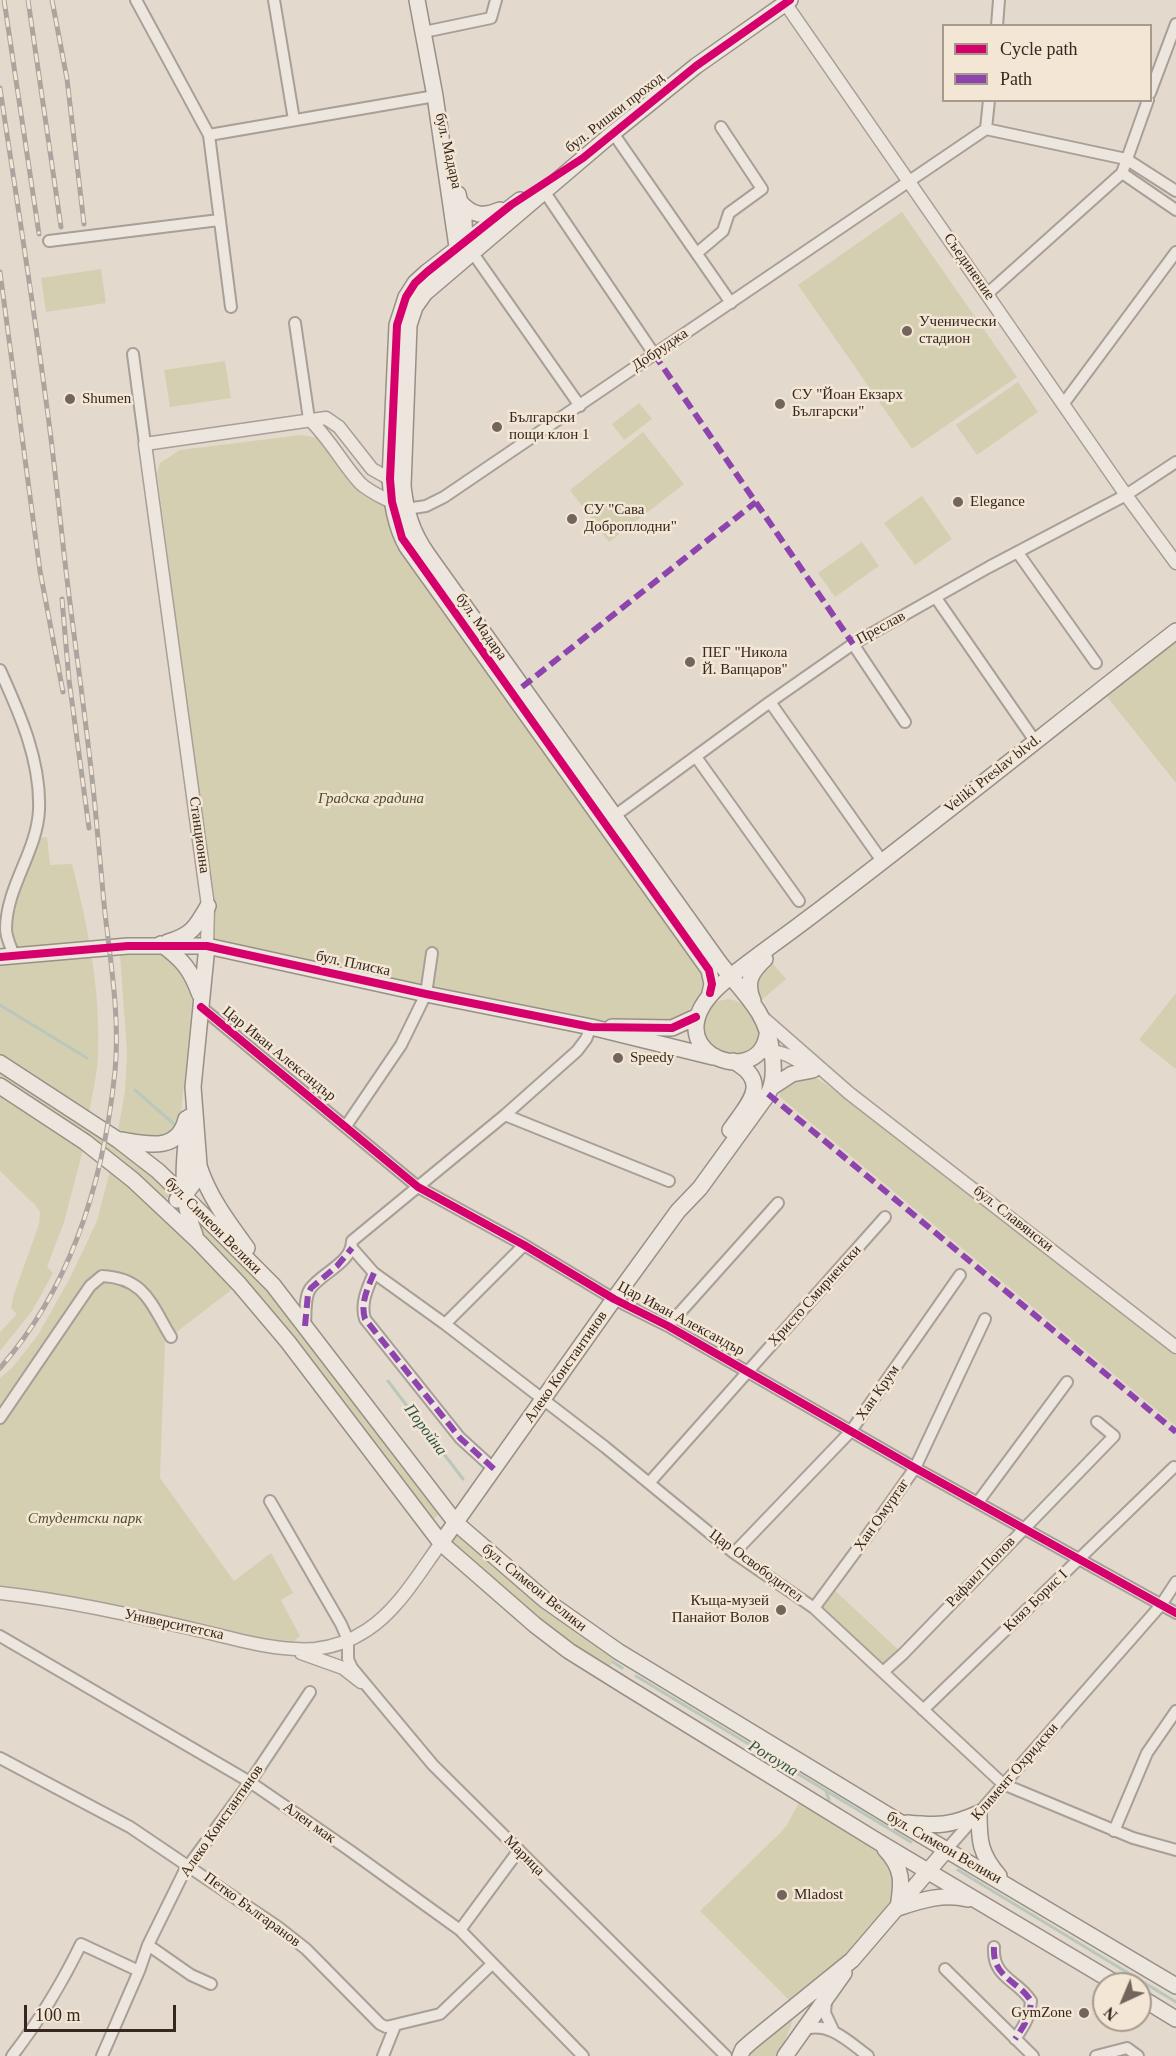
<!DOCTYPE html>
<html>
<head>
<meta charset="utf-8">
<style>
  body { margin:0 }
  #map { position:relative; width:1176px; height:2056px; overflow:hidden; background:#e3d9cd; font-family:Georgia,serif }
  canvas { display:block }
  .legend { position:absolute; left:942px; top:24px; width:210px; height:78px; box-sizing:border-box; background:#f3e6d5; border:2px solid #a79a8c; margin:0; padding:8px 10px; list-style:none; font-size:18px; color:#36271f }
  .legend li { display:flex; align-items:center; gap:12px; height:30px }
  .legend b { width:30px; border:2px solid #a79a8c }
  .north { position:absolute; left:1092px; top:1972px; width:60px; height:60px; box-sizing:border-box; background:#f3e6d5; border:2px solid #a79a8c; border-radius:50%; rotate:224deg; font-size:16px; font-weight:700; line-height:24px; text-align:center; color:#36271f }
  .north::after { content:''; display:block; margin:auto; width:21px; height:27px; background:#73655c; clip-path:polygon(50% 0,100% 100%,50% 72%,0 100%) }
  .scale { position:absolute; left:24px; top:2005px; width:152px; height:27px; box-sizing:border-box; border:3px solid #36271f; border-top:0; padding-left:8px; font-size:18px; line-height:21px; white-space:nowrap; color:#36271f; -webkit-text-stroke:4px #f3e6d5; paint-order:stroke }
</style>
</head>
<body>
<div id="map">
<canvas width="1176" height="2056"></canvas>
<ul class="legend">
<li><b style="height:8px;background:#d6006c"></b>Cycle path</li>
<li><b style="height:8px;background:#8e44ad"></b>Path</li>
</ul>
<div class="north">N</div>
<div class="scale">100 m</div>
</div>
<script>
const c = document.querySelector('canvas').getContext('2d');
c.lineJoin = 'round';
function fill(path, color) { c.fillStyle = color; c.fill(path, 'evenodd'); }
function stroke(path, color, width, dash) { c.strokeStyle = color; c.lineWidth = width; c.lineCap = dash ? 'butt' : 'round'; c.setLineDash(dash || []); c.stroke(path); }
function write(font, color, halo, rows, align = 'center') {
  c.font = font + ' Georgia,serif'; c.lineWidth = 5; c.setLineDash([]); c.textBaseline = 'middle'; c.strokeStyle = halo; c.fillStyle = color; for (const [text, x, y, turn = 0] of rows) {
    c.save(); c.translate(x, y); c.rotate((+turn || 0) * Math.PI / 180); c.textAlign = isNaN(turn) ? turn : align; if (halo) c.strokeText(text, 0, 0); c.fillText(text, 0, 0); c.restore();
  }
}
fill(new Path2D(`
  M902 212 1017 377 912 449 798 285Z
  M101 269 106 303 46 312 41 278Z
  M225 361 231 398 170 407 164 370Z
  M1018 382 1038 412 977 455 956 425Z
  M639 403 652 419 624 440 612 424Z
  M643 432 684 484 609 542 570 490Z
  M301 435 318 438 362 495 386 507 394 536 700 968 703 981 701 994 686 1014 674 1023 629 1019 601 1021 582 1019 214 940 215 919 157 473 160 463 180 450Z
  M922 496 952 539 915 565 884 523Z
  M862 542 879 566 835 597 818 573Z
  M1176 631V783L1101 689Z
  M47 837 50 865 72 864C88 926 101 992 98 1056 97 1077 91 1099 88 1120L0 1063V958L14 955 6 931 33 839Z
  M158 951 172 960 187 982 192 1002 181 1114 171 1134 152 1141 118 1131 125 1091 127 1052 120 954Z
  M770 960 786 979 758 1003 754 997 757 971Z
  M1176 993V1069L1139 1040Z
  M729 999C750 1003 756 1019 761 1039L752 1053C722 1057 718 1057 701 1031 707 1013 707 1001 729 999Z
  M0 1069 75 1116 177 1195 165 1199 157 1198 239 1284 165 1341 160 1478 234 1581 271 1553 293 1593 281 1600 300 1636 286 1648 0 1593V1378L12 1368 38 1335 70 1278 97 1221 112 1163 85 1142 64 1222 47 1267 53 1273 32 1311 0 1351V1332L17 1314 11 1308 14 1294 39 1224 40 1212 36 1206 0 1171Z
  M811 1074 885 1126 1176 1352V1426L780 1097 779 1091 793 1078Z
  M192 1210 269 1286 441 1512 430 1523 196 1230Z
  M456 1523 619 1652 605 1674 441 1543Z
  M830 1586 903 1654 883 1672 814 1608Z
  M803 1795 893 1858 898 1908 852 1960 791 2002 700 1911 781 1832 787 1825Z
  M793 2018 791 2026 778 2056H744Z`), '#d5cfb1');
stroke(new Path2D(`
  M0 1005 87 1058
  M135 1090 174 1124
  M388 1381 463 1479
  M613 1662 622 1668
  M636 1676 911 1842
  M826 1791 829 1800
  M958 1870 1176 2002`), '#b9c7bc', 3);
const minor = new Path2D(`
  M136 0 209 135 231 307
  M274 0 294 120
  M997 26 999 0
  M424 32 491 18 496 0
  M1150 93 1176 24
  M986 129 989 100
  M613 133 731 303
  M209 135 435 96
  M1122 173 1176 210
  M544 191 654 354
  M49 241 219 220
  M470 249 580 406
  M697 253 723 231 729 213 762 189 721 127
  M987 294 1122 173 1148 100
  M295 323 309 419
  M133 354 145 444
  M1064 403 1176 252
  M406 509 426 506 444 497 986 129 1126 159 1176 191
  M1018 553 1096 663
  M936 598 1035 741
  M853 644 905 722
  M0 670C20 714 41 761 39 810 37 852 6 887 6 929 6 938 11 947 14 955
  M770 702 882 861
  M696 757 799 901
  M609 820 770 702 853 644 989 567 1126 495 1176 462
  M201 1007 418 1187 524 1245 614 1299 668 1326 915 1468 1176 1613
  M505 1115 669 1181
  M346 1126 401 1045 426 994 432 953
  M352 1248 374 1273 445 1324 605 1447 734 1553 814 1608 1003 1784 1133 1838 1176 1850
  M374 1273C368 1287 360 1303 365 1319L460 1438 494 1469
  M445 1324 524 1245
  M305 1326C306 1316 304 1298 310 1289 321 1273 352 1263 352 1241L505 1115 577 1051 586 1039 591 1027
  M668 1326 778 1203
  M0 1418 90 1286 102 1276C145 1278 151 1304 171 1337
  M649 1483 885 1217
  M270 1501 341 1624 348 1640V1659L352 1668 433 1765 726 2056
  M978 1502 1067 1382
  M734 1553 851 1431 960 1275
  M814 1608 862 1543 915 1468 985 1319
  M0 1636 250 1782 349 1850 460 1930 583 2056
  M883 1672 903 1654 1114 1436 1097 1422
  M923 1710 1174 1467
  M0 1758 130 1827 278 1927 306 1949 380 2024 386 2027 440 2014 492 1964
  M1114 1831 1147 1753 1176 1711
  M947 1849 1161 1605 1176 1582
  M460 1930 519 1850
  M148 1945 191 1975 211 1984
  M994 1947C992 1978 1018 1980 1031 2001 1030 2017 1024 2026 1015 2039
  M945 1969 1033 2056
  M826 2001 825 2013 834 2032
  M803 2030C828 2020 849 2042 868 2056
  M12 2056C40 2020 61 1985 81 1944L139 1971
  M102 2056 139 1971 148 1945 184 1872 250 1782 310 1692
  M383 2056 395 2026
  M1096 2056 1127 2048 1138 2056`);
const tertiary = new Path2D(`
  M785 3 1126 495 1176 563
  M309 419C329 438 342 463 360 483 370 493 385 498 397 505
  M207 946 208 906 145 444 326 418 339 427 372 469 397 483
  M761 1016 849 1093 1176 1347
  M765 1052C782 1049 795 1059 809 1068
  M0 1593C64 1600 127 1614 189 1628 229 1637 274 1652 315 1649 333 1647 352 1640 367 1630 398 1610 419 1573 441 1543
  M301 1653 343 1668 361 1682`);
const secondary = new Path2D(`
  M417 0 435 96 457 247
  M458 194 464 221 465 247
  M520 200 427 272 415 283 406 297 397 325 390 479C392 503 395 526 407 547L709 970 712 984 710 993
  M460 202C473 216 483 217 500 210
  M168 942C192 935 196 927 208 906
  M161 944C183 960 191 970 200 995
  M0 957 128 946H207L426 994 591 1027 713 1057
  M753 1001C745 982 751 972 765 959
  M612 1027 672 1028 696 1017
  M767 1035C758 1094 639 1047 730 977 756 956 784 937 810 917 934 823 1054 726 1176 631
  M0 1063 118 1140 158 1171 184 1196 273 1285 456 1523 545 1600 619 1652 901 1823 1176 1986
  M0 1086 85 1142 133 1180 199 1242 239 1284 288 1342 441 1543 535 1625 569 1651 625 1686 877 1841 1117 1984
  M772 1087 792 1074 813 1070
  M189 1117C184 1156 179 1198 195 1235
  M730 1130C747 1105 773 1082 733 1061
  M121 1140C146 1144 178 1153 186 1119
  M199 1166C209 1197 228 1222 247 1248
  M177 1200 184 1196 195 1181 199 1165 193 1087 207 946
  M441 1543 614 1299 678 1211 700 1188 768 1094C779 1074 771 1033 759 1013 748 995 732 979 719 962L428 555C412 533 406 512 403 486L409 325 415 307 425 293 613 133 696 66 790 0
  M907 1823C938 1826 950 1826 979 1813 979 1841 980 1854 999 1876
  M885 1849C904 1869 902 1883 898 1908 921 1900 944 1893 968 1899
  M1140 1997 1176 2019
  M740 2056 743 2049 752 2041 852 1960 947 1849
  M785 2056 844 1973`);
stroke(minor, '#a89f97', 14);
stroke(tertiary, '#a89f97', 15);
stroke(secondary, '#988f87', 18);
stroke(minor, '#ece6df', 10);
stroke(tertiary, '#ece6df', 12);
stroke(secondary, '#ece6df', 15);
const rail = new Path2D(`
  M4 0 39 234
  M28 0 61 227
  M52 0 67 79 84 224
  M0 88C16 195 33 301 47 408 55 465 60 522 67 579 77 662 90 745 97 828 100 856 102 885 105 913 111 965 120 1019 115 1071 104 1179 73 1285 0 1368
  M0 272 40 571 63 692
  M62 599 69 680 89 828`);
stroke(rail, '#aba59f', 5);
stroke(rail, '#f3e6d5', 3, [9]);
stroke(new Path2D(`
  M654 354 853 644
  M522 687 756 502
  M768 1094 1176 1432
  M374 1273C368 1287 360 1303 365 1319L460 1438 494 1469
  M305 1326 308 1294 311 1288 337 1266 352 1248
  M994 1947C992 1978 1018 1980 1031 2001 1030 2017 1024 2026 1015 2039`), '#8e44ad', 6, [12, 6]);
stroke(new Path2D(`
  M0 957 128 946H207L426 994 591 1027 672 1028 696 1017
  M710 993 712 984 709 970 402 538 392 502 390 479 397 325 406 297 415 283 427 272 511 205 583 158 696 66 790 0
  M201 1007 418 1187 524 1245 614 1299 668 1326 915 1468 1176 1613`), '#d6006c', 8);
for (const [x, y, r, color] of [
  [907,331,6,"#73655c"],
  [70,399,6,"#73655c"],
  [780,404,6,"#73655c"],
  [497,427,6,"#73655c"],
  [958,502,6,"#73655c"],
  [572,519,6,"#73655c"],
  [690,662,6,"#73655c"],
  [618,1058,6,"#73655c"],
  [781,1610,6,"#73655c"],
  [782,1895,6,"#73655c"],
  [1084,2013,6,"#73655c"]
]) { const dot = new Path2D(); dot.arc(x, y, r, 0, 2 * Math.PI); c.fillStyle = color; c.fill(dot); stroke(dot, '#f3e6d5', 2); }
write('15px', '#36271f', '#f3e6d5', [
  ["бул. Ришки проход",615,113,-38],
  ["бул. Мадара",448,151,77],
  ["Съединение",969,267,55],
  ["Добруджа",660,350,-34],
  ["бул. Мадара",481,627,55],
  ["Преслав",881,628,-29],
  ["Veliki Preslav blvd.",993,774,-38],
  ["Станционна",199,835,82],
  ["бул. Плиска",353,964,12],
  ["Цар Иван Александър",279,1054,39],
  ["бул. Славянски",1013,1219,38],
  ["бул. Симеон Велики",213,1226,45],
  ["Христо Смирненски",815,1296,-48],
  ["Цар Иван Александър",681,1319,28],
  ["Алеко Константинов",566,1367,-55],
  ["Хан Крум",878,1393,-55],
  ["Хан Омуртаг",882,1515,-55],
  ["Цар Освободител",756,1566,36],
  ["Рафаил Попов",981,1572,-46],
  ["бул. Симеон Велики",534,1588,39],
  ["Княз Борис I",1036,1601,-44],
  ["Университетска",174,1625,12],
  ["Климент Охридски",1015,1772,-49],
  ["Алеко Константинов",222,1821,-55],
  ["Ален мак",309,1823,35],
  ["бул. Симеон Велики",944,1848,30],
  ["Марица",524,1856,45],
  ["Петко Българанов",252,1910,36]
]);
write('15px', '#36271f', '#f3e6d5', [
  ["Ученически",919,322],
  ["стадион",919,339],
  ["СУ \"Йоан Екзарх",792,395],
  ["Български\"",792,412],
  ["Shumen",82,399],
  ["Български",509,418],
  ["пощи клон 1",509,435],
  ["Elegance",970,502],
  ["СУ \"Сава",584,510],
  ["Доброплодни\"",584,527],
  ["ПЕГ \"Никола",702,653],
  ["Й. Вапцаров\"",702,670],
  ["Speedy",630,1058],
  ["Къща-музей",769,1601,"right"],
  ["Панайот Волов",769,1618,"right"],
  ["Mladost",794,1895],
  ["GymZone",1072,2013,"right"]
], 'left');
write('italic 15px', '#4d5127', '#f3e6d5', [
  ["Градска градина",371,799],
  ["Студентски парк",85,1519]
]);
write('italic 16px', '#30554d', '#f3e6d5', [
  ["Поройна",425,1430,53],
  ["Poroyna",773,1759,31]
]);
</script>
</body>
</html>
